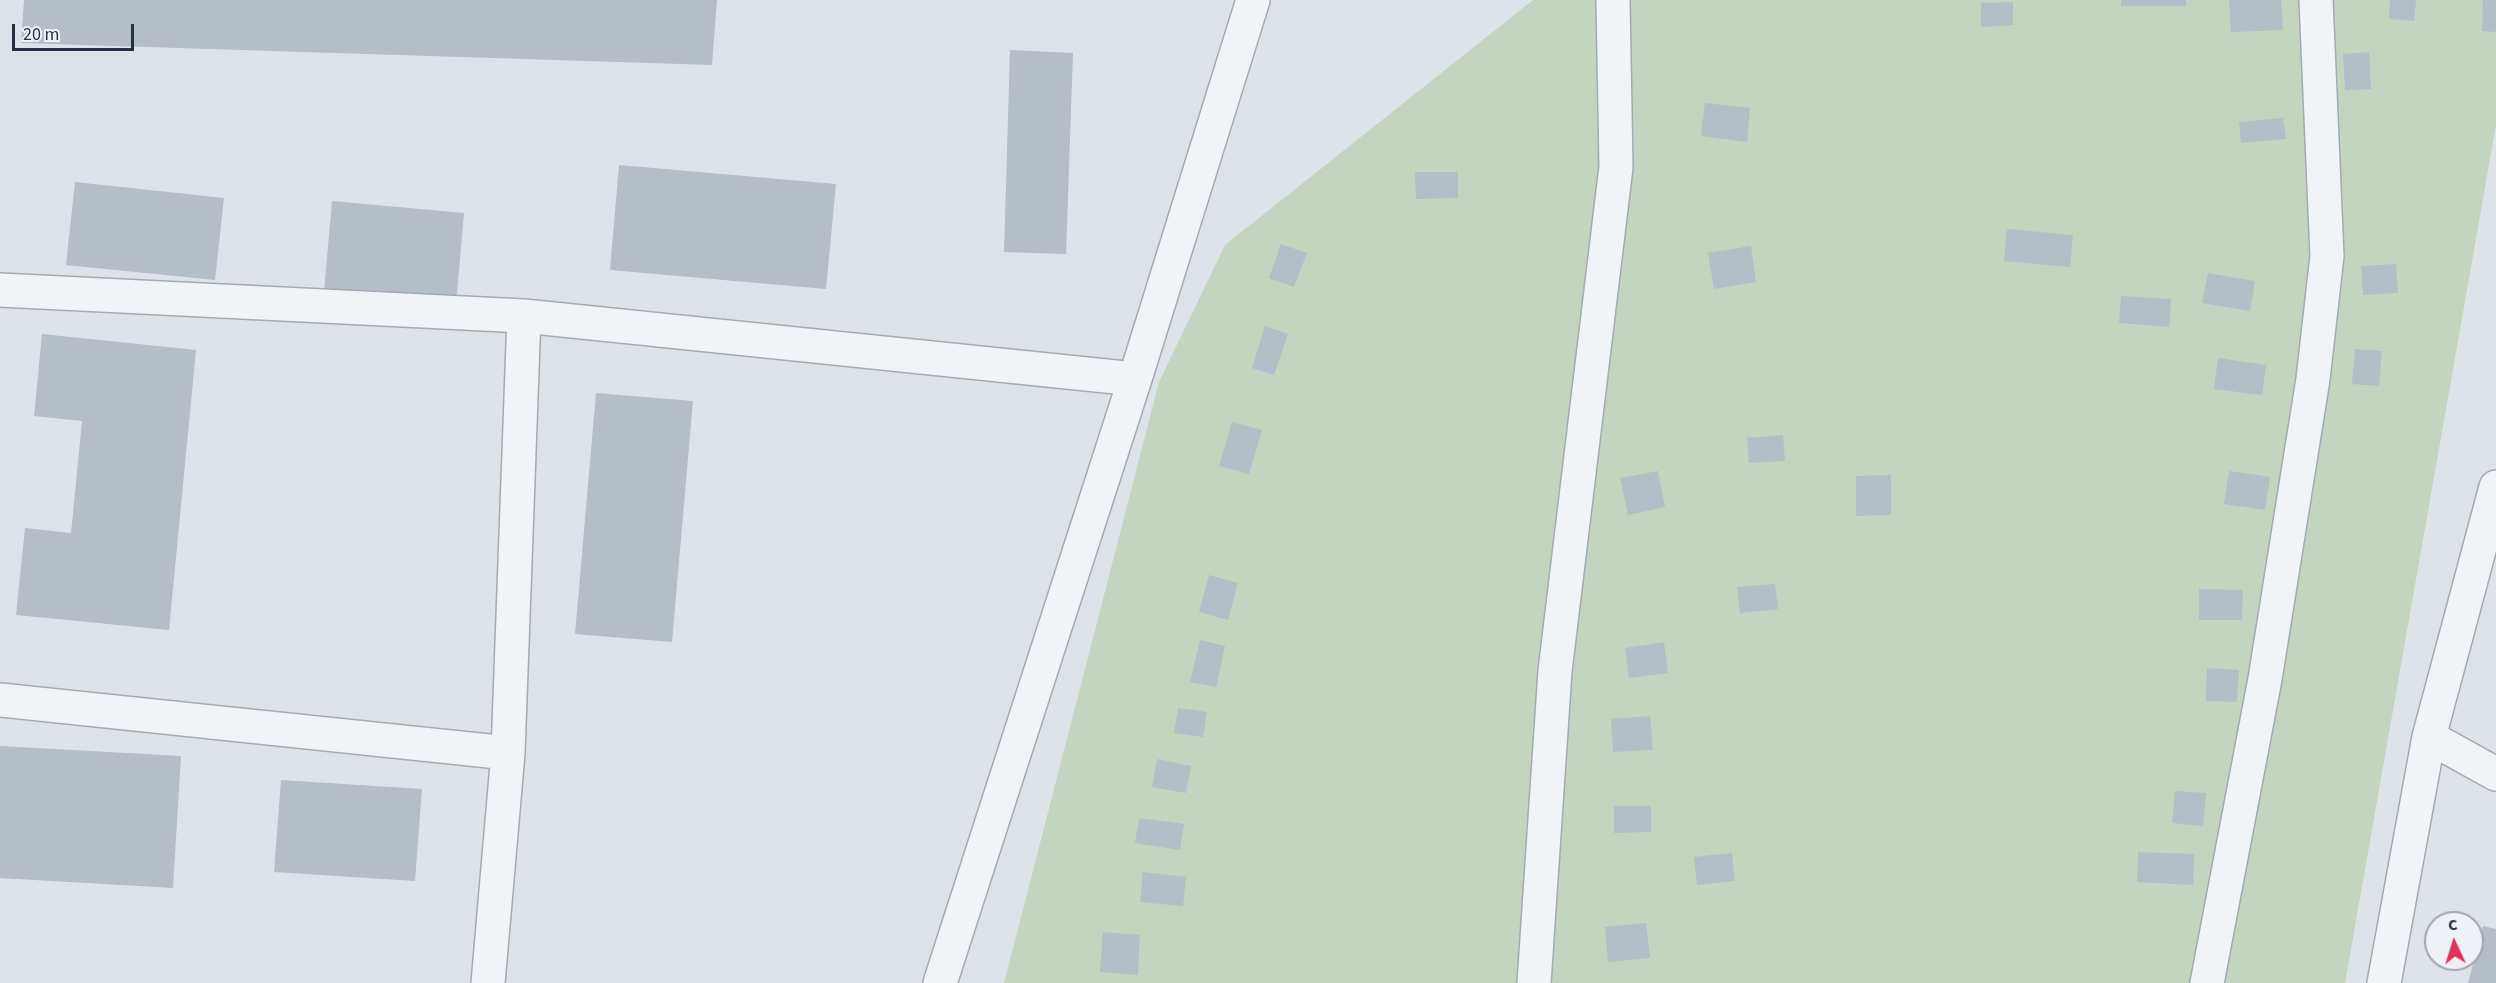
<!DOCTYPE html>
<html>
<head>
<meta charset="utf-8">
<style>
  body { margin:0 }
  #map { position:relative; width:2496px; height:983px; overflow:hidden; background:#dee3e9; font-family:"Source Sans 3",sans-serif }
  canvas { display:block }
  .north { position:absolute; left:2424px; top:911px; width:60px; height:60px; box-sizing:border-box; background:#eef2f7; border:2px solid #9ea5af; border-radius:50%; rotate:356deg; font-size:16px; font-weight:700; line-height:24px; text-align:center; color:#253142 }
  .north::after { content:''; display:block; margin:auto; width:21px; height:27px; background:#dd3558; clip-path:polygon(50% 0,100% 100%,50% 72%,0 100%) }
  .scale { position:absolute; left:12px; top:24px; width:122px; height:27px; box-sizing:border-box; border:3px solid #253142; border-top:0; padding-left:8px; font-size:18px; line-height:21px; white-space:nowrap; color:#253142; -webkit-text-stroke:4px #eef2f7; paint-order:stroke }
</style>
</head>
<body>
<div id="map">
<canvas width="2496" height="983"></canvas>
<div class="north">С</div>
<div class="scale">20 m</div>
</div>
<script>
const c = document.querySelector('canvas').getContext('2d');
c.lineJoin = 'round';
function fill(path, color) { c.fillStyle = color; c.fill(path, 'evenodd'); }
function stroke(path, color, width, dash) { c.strokeStyle = color; c.lineWidth = width; c.lineCap = dash ? 'butt' : 'round'; c.setLineDash(dash || []); c.stroke(path); }
fill(new Path2D(`
  M1533 0H2496V125L2345 983H1004L1159 382 1225 245Z`), '#c5d4be');
fill(new Path2D(`
  M24 0H717L712 65 21 43Z
  M2121 0H2186V6H2121Z
  M2229 0H2281L2283 30 2231 32Z
  M2390 0H2416L2414 21 2389 19Z
  M2483 0H2496V32L2482 31Z
  M2013 2V25L1981 27V3Z
  M1010 50 1073 53 1066 254 1004 252Z
  M2369 52 2371 89 2345 90 2343 54Z
  M1705 103 1750 108 1747 142 1701 136Z
  M2283 118 2286 139 2241 143 2239 122Z
  M619 165 836 184 826 289 610 270Z
  M1415 172H1458V198L1416 199Z
  M75 182 224 198 215 280 66 265Z
  M332 201 464 213 456 304 324 292Z
  M2007 229 2073 235 2070 267 2004 261Z
  M1281 244 1307 253 1294 287 1269 278Z
  M1751 246 1756 282 1714 289 1708 253Z
  M2396 264 2398 293 2363 295 2361 266Z
  M2208 273 2255 281 2250 311 2202 303Z
  M2121 296 2171 299 2169 327 2119 323Z
  M1265 326 1288 334 1274 375 1252 368Z
  M42 334 196 350 169 630 16 615 25 528 71 533 82 421 34 416Z
  M2355 349 2382 351 2379 386 2352 384Z
  M2218 358 2266 365 2262 395 2214 389Z
  M596 393 693 401 672 642 575 634Z
  M1232 422 1262 430 1249 474 1219 466Z
  M1783 435 1785 461 1749 463 1747 438Z
  M1658 471 1665 507 1628 515 1620 478Z
  M2229 471 2270 477 2265 510 2224 504Z
  M1891 475V515L1856 516V476Z
  M1209 575 1238 583 1228 620 1199 612Z
  M1775 584 1778 609 1740 613 1737 587Z
  M2199 589 2243 590 2242 620H2199Z
  M1200 640 1225 646 1216 687 1190 682Z
  M1664 642 1668 673 1629 678 1625 648Z
  M2207 668 2239 670 2237 702 2206 701Z
  M1178 708 1207 712 1203 737 1174 733Z
  M1650 716 1653 750 1613 752 1611 719Z
  M0 746 181 756 173 888 0 878Z
  M1157 759 1191 766 1186 793 1152 787Z
  M281 780 422 789 415 881 274 872Z
  M2175 791 2206 793 2203 826 2172 823Z
  M1614 806H1651V832L1614 833Z
  M1139 818 1184 824 1180 850 1135 843Z
  M2138 852 2194 854 2193 885 2137 882Z
  M1732 853 1735 881 1697 885 1694 857Z
  M1143 872 1186 877 1183 906 1140 902Z
  M1646 923 1650 958 1608 962 1605 927Z
  M2483 926 2496 929V983H2468Z
  M1103 932 1140 935 1138 975 1100 972Z`), '#b5bdc7');
const minor = new Path2D(`
  M0 290 524 316 1135 379
  M0 700 508 753
  M2429 737 2496 774
  M488 983 508 753 524 316
  M940 983 1135 379 1253 0
  M1534 983 1555 671 1616 167 1613 0
  M2207 983 2265 679 2313 379 2327 256 2316 0
  M2384 983 2429 737 2496 487`);
stroke(minor, '#a3aab4', 36);
stroke(minor, '#f1f4f7', 33);
</script>
</body>
</html>
